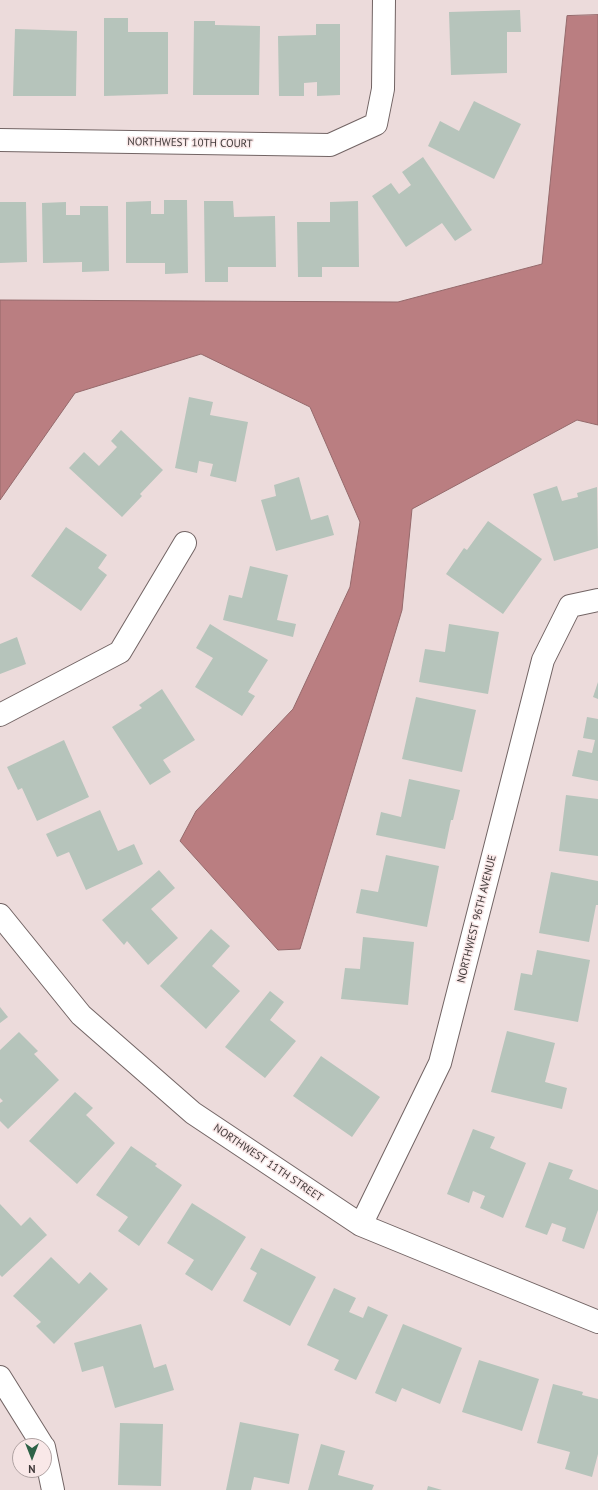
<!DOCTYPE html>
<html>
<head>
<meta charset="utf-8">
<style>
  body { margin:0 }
  #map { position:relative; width:598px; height:1490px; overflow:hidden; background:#ecdbdb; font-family:"PT Sans",sans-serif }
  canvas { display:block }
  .north { position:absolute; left:12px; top:1438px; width:40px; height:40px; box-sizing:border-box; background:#f9e8e8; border:1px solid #afa2a2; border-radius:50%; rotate:180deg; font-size:11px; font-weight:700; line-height:16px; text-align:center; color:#3f3838 }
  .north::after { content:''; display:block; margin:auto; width:14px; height:18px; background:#2e6247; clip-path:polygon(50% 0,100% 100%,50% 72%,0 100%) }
</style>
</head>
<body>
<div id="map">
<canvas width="598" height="1490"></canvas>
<div class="north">N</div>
</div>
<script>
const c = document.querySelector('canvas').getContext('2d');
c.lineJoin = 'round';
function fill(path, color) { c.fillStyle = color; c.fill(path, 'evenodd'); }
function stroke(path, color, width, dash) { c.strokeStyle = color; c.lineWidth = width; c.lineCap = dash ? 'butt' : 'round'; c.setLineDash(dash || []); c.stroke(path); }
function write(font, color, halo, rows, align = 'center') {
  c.font = font + ' "PT Sans",sans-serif'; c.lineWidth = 3; c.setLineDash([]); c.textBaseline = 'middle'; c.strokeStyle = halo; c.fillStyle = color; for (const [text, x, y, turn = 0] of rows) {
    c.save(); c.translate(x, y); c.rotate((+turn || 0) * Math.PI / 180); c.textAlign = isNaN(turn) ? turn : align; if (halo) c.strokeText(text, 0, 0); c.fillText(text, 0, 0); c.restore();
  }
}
const water = new Path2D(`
  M598 15V425L577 420 412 509 402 610 300 949 278 950 180 841 196 811 293 709 350 587 360 522 310 407 201 354 75 393 0 500V300L398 302 542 264 567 16Z`);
fill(water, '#ba7e81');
stroke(water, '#95696b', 1);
fill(new Path2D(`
  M520 10 521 32H507V73L451 75 449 12Z
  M104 18H128V32H168V94L104 96Z
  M194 21H215V25L260 26 259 95H193Z
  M316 24H340V95L317 96V82L304 83V96H279L278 36 316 35Z
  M15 29 77 31 76 96H13Z
  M474 101 521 124 494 179 428 146 440 121 459 131Z
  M423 157 472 230 455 241 442 223 406 247 372 196 391 183 399 194 411 185 402 172Z
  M164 200H187L188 273 165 274V263H126V202L151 201V214H164Z
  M204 201H233L234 217 275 216 276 267H228V282H205Z
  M358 201 359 267H322V277H298L297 222H330V202Z
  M0 202H26L27 262 0 263Z
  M66 202V215H80V206H108L109 271 82 272V262L43 263 42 203Z
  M189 397 213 402 210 415 248 422 236 482 210 476 213 464 199 461 197 473 175 468Z
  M121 430 163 470 140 494 142 496 122 517 69 468 84 452 99 466 117 447 111 441Z
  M299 477 311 520 328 515 334 535 276 551 261 500 276 496 274 485Z
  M557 486 562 501 578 497 577 493 597 487 598 548 554 561 533 494Z
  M488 521 542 559 503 614 446 574 464 548 467 550Z
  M66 527 107 555 98 568 107 575 81 611 31 576Z
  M250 566 288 575 277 620 296 624 293 637 223 620 229 595 242 598Z
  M210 624 268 660 248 692 255 696 242 716 195 687 213 658 196 648Z
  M449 624 499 632 488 694 419 682 425 649 445 652Z
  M17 637 26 664 0 674V644Z
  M598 682V699L593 697Z
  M162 689 195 740 163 760 171 772 150 785 112 727 142 708 139 705Z
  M416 697 476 710 462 772 402 759Z
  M587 717 598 719V781L572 776 578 750 592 753 595 740 583 738Z
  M64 740 89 797 37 821 22 788 18 790 7 767Z
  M409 779 460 790 453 820H451L445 849 376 835 381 812 401 817Z
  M566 795 598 799V856L559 851Z
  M100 810 118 851 134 844 143 864 86 890 69 852 57 857 46 834Z
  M386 855 439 866 427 927 356 913 361 889 378 892Z
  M159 870 175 888 151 909 178 938 148 965 127 941 124 945 102 920Z
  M551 872 598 881V905H596L589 942 539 933Z
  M211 929 230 946 212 966 240 991 206 1029 160 986Z
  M363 937 414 942 408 1005 341 999 345 968 360 969Z
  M537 950 590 960 578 1022 514 1010 521 973 532 975Z
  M270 991 284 1002 270 1020 296 1041 265 1078 225 1047Z
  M0 1007 8 1017 0 1023Z
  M507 1031 555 1043 545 1082 567 1088 562 1109 491 1092Z
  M19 1032 38 1051 34 1054 59 1080 8 1129 0 1121V1103L3 1101 0 1098V1050Z
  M321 1056 380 1097 352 1137 293 1096Z
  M75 1092 93 1108 86 1115 115 1143 77 1184 29 1141Z
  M473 1129 495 1137 490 1148 526 1163 503 1218 480 1208 485 1196 473 1191 469 1203 447 1194Z
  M131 1146 157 1164 155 1166 182 1185 139 1246 118 1231 128 1217 96 1195Z
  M549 1162 573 1170 569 1179 598 1190V1210L584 1249 562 1241 566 1228 552 1223 547 1235 525 1227Z
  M192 1203 246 1237 212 1291 185 1274 194 1260 167 1243Z
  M0 1204 21 1226 30 1217 47 1235 2 1277 0 1275Z
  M261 1248 316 1277 290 1326 243 1301 257 1273 250 1269Z
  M51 1257 79 1284 90 1272 108 1289 54 1344 36 1326 41 1322 13 1296Z
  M334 1288 356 1298 349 1312 363 1318 368 1306 388 1315 356 1380 334 1370 339 1360 307 1345Z
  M141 1324 154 1368 166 1364 174 1390 115 1408 103 1366 82 1372 74 1343Z
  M403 1324 462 1348 440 1404 402 1388 396 1402 375 1393Z
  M479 1360 539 1379 522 1431 462 1412Z
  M553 1384 583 1392 582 1395 598 1399V1454L592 1477 565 1469 570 1452 537 1443Z
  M240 1422 299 1434 289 1484 254 1477 251 1490H226Z
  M120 1423 163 1424 161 1486 118 1485Z
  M321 1444 345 1451 338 1475 374 1485 372 1490H308Z
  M428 1486 442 1490H427Z`), '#b6c4bb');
const minor = new Path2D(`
  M0 140 330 145 376 124 383 89 384 0
  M0 715 120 652 185 543
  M0 915 81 1015 193 1113 361 1225 598 1322
  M361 1225 440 1063 543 660 570 606 598 600
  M0 1377 43 1446
  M44 1447 53 1490`);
stroke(minor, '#726464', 24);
stroke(minor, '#fff', 22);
write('11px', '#3f3838', '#f9e8e8', [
  ["NORTHWEST 10TH COURT",190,143,1],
  ["NORTHWEST 96TH AVENUE",477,919,-76],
  ["NORTHWEST 11TH STREET",268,1163,34]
]);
</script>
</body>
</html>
